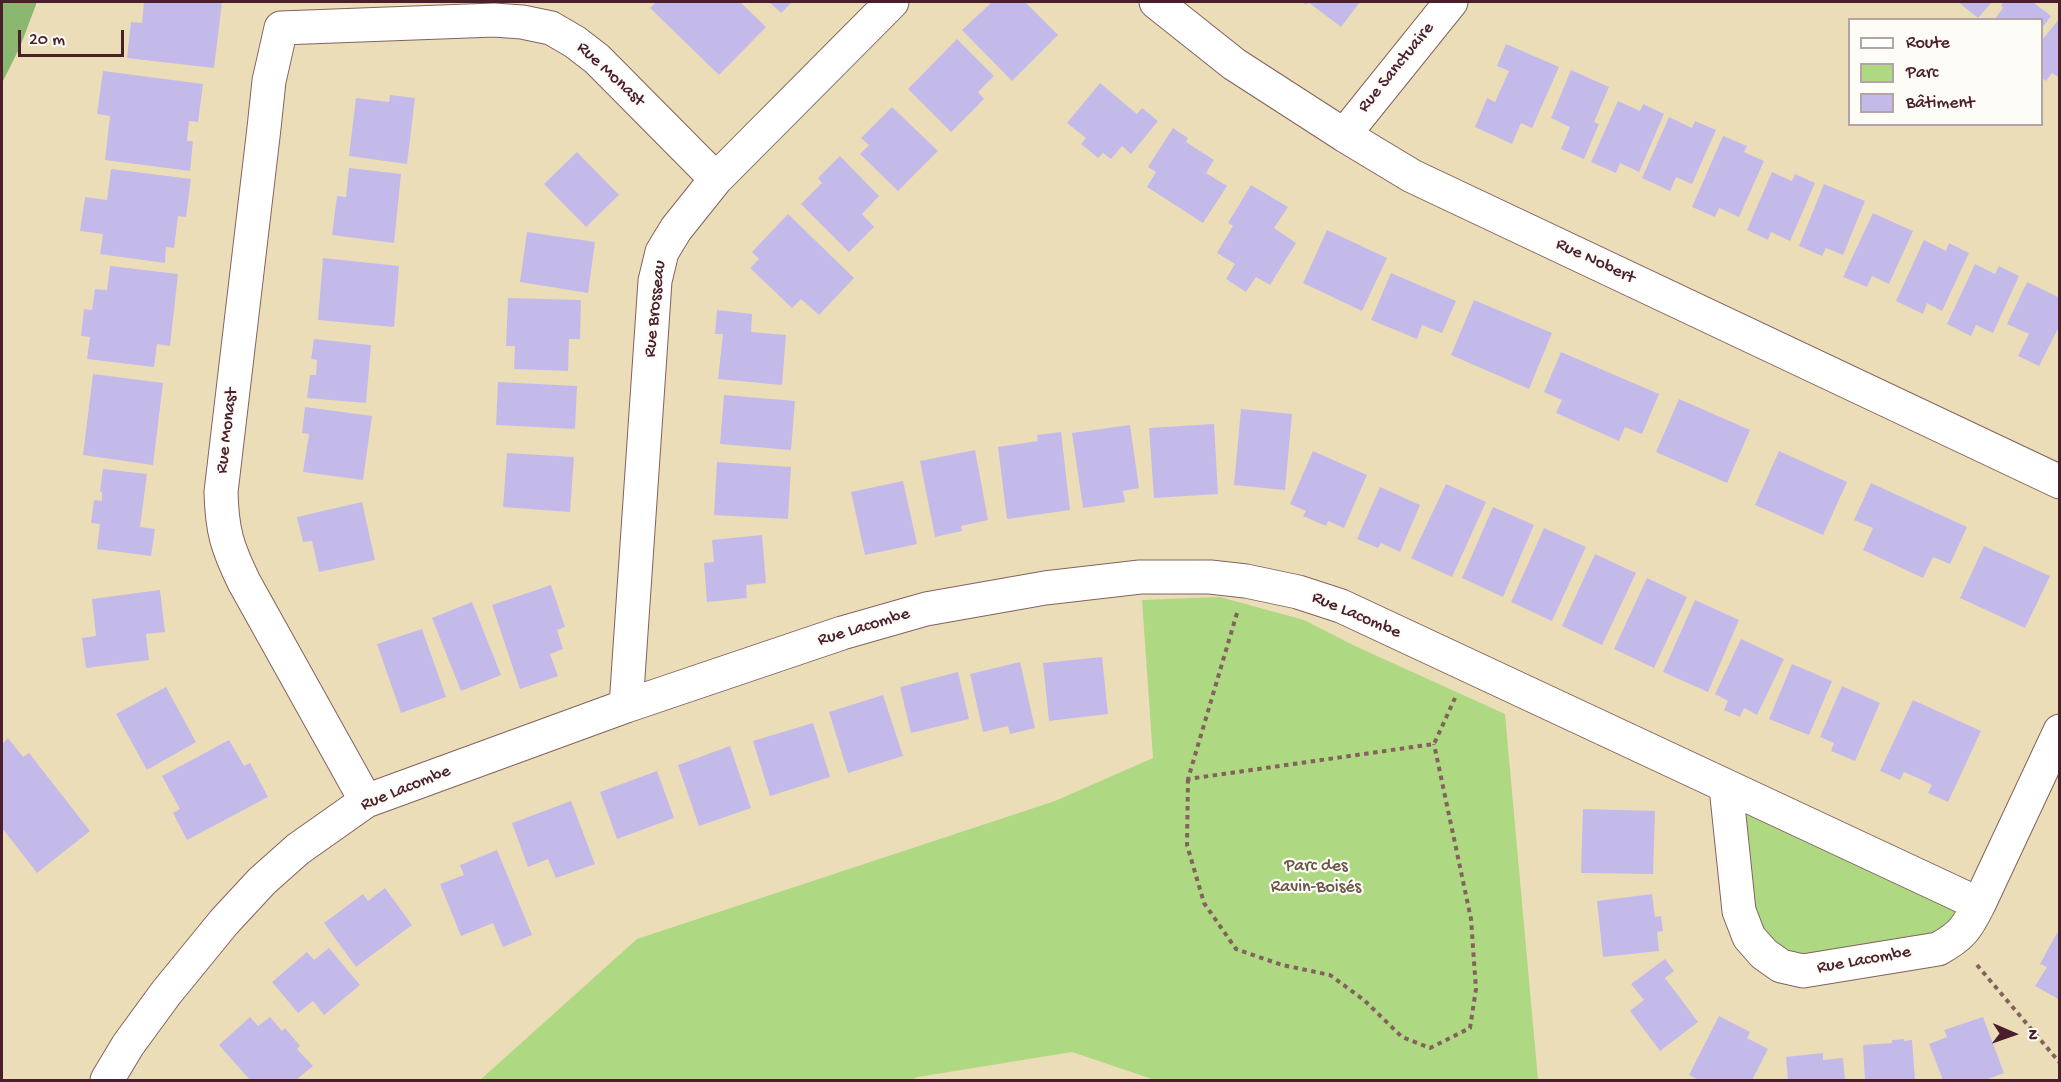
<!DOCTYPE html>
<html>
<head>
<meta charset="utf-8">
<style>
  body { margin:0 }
  #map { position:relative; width:2061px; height:1082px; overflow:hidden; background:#ecddb9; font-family:"Gochi Hand",sans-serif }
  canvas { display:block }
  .frame { position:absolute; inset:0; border:3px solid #4a1f2b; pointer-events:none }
  .legend { position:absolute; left:1848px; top:18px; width:195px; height:108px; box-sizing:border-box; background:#fdfcf7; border:2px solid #b5a4a5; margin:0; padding:8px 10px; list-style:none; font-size:18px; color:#4a1f2b }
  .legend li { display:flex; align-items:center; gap:12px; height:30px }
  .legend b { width:30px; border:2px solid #b5a4a5 }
  .north { position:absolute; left:1983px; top:1004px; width:60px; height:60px; -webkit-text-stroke:4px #fdfcf7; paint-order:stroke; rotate:92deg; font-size:16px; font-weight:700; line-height:24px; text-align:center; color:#4a1f2b }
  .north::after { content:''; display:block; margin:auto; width:21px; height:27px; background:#4a1f2b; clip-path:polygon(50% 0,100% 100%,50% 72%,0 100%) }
  .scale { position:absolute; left:18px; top:30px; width:106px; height:27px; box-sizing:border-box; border:3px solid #4a1f2b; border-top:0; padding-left:8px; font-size:18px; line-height:21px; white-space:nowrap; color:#4a1f2b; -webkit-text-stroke:4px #fdfcf7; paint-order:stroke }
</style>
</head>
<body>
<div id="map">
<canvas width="2061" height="1082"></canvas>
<div class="frame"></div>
<ul class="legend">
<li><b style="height:8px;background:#fff"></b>Route</li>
<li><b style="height:16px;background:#afd883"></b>Parc</li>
<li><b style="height:16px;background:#c4baea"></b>Bâtiment</li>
</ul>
<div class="north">N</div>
<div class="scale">20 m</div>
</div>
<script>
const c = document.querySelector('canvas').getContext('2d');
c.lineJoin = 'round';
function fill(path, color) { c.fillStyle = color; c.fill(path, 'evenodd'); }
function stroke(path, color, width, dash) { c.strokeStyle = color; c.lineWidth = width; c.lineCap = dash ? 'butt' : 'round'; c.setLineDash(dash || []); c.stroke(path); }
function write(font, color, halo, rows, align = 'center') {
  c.font = font + ' "Gochi Hand",sans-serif'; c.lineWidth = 4.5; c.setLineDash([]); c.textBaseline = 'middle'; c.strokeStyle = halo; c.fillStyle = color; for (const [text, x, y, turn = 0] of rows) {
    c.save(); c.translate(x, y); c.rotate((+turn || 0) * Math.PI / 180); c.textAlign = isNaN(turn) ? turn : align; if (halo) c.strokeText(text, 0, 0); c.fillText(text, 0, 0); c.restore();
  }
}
fill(new Path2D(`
  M1220 597 1304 620 1355 646 1505 714 1538 1080H1155L1072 1052 918 1077 910 1080H480L637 939 1055 801 1153 758 1142 600Z
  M1726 787 1979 904 1969 925 1803 971 1764 954Z`), '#afd883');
fill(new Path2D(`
  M2 2H37L20 47 2 83Z`), '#8bb871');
fill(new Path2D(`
  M144 2H222L214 68 127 58 131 22 142 23Z
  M656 2H740L766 27 719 75 650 8Z
  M769 2H792L781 13Z
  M992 2H1025L1058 35 1012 81 962 30Z
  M1302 2H1360L1341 27 1308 2 1306 5Z
  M1958 2H1992L1978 18Z
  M2004 2H2033L2051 16 2042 28V20H1994L2003 8 2001 5Z
  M2060 18V78L2052 73 2046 81 2042 78V40Z
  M957 39 994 76 978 92 984 99 951 132 908 89Z
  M1506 44 1559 67 1532 128 1521 123 1512 144 1475 127 1487 98 1495 102 1509 71 1497 66Z
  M1571 70 1609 87 1594 122 1599 124 1584 159 1561 149 1570 127 1551 118Z
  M103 71 203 84 198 122 189 121 187 141H193L190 171 105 160 110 116 97 114Z
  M1100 83 1137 114 1142 108 1158 121 1131 154 1122 146 1111 159 1103 153 1098 158 1081 144 1086 138 1067 123Z
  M390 95 415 98 407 164 349 156 356 98 389 102Z
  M1618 101 1640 111 1643 104 1664 114 1639 172 1620 163 1616 173 1591 162Z
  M892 107 938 151 898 191 860 154 869 145 861 138Z
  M1669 117 1692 128 1695 121 1716 130 1692 184 1676 177 1670 191 1642 178Z
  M1173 128 1188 138 1186 142 1214 160 1206 173 1227 186 1203 223 1147 187 1156 172 1148 167Z
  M1723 136 1747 146 1744 152 1764 161 1739 217 1719 208 1715 217 1692 207Z
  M577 152 619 195 586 227 544 184Z
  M840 156 879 196 862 214 874 227 849 252 801 204 822 183 818 178Z
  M349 168 401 174 394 243 332 235 337 196 346 197Z
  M111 169 191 179 186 217 178 216 174 248 166 247 165 263 100 254 103 234 80 231 85 197 107 200Z
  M1772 172 1792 181 1795 174 1815 183 1790 241 1771 232 1768 240 1747 230Z
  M1824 184 1865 201 1843 255 1826 248 1822 256 1799 246Z
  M1251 185 1288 207 1274 228 1296 243 1270 285 1256 277 1246 292 1226 279 1235 264 1217 253 1233 226 1228 223Z
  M1873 213 1913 231 1889 284 1872 276 1867 287 1843 277Z
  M788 214 854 278 819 315 801 299 792 308 750 268 759 259 752 252Z
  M1327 230 1387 258 1362 311 1303 283Z
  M527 232 595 242 588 293 520 282Z
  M1924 240 1946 251 1949 243 1969 253 1942 311 1927 303 1923 314 1896 301Z
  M323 258 399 266 394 327 318 320Z
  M1975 264 1995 274 1999 266 2019 276 1993 333 1976 325 1971 336 1947 324Z
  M110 266 178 274 170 346 157 344 154 367 87 359 90 337 81 336 84 309 92 310 95 289 107 290Z
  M1391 273 1456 301 1442 333 1422 325 1417 339 1371 320Z
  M2027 282 2060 298V325L2039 366 2018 356 2029 334 2007 324Z
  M508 298 581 300 580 339H569L568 371 514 369 515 346H506Z
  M1474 300 1552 333 1529 389 1451 355Z
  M717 310 752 314 751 332 786 335 782 385 718 379 723 334H715Z
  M314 339 371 345 366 403 307 398 310 375H316L317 360 311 359Z
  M1561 352 1659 394 1642 434 1625 427 1619 441 1556 413 1562 400 1544 392Z
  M93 374 163 383 153 465 83 455Z
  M498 382 577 386 575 429 496 425Z
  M724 395 795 401 791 450 720 444Z
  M1679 399 1750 430 1727 483 1656 452Z
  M305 407 372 416 363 480 303 472 309 434 302 433Z
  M1241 409 1292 414 1285 490 1234 485Z
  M1214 424 1218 494 1154 498 1149 428Z
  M1130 425 1139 488 1123 491 1125 502 1083 508 1072 433Z
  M1061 432 1070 510 1007 519 998 447 1038 441 1037 435Z
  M975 450 988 520 961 526 962 531 935 537 920 461Z
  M1313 451 1367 475 1344 528 1328 521 1326 526 1303 516 1306 511 1290 504Z
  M1779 451 1847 482 1823 535 1755 505Z
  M507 453 574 457 570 512 503 507Z
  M717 462 791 467 788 519 714 515Z
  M103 469 147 474 140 527 155 529 151 556 97 549 100 524 91 523 94 500 102 501V492L100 491Z
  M903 481 917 544 865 555 851 492Z
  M1871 483 1967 527 1950 564 1933 557 1923 578 1863 550 1873 528 1854 520Z
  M1446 484 1486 502 1452 577 1411 558Z
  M1380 487 1420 505 1400 552 1381 543 1378 548 1357 539Z
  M362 502 375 560 319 572 312 541 303 542 297 517Z
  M1493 507 1534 525 1503 597 1462 578Z
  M1544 528 1586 547 1552 621 1511 602Z
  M762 535 766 583 746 585 747 598 707 602 704 563 714 562 712 540Z
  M1984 546 2050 576 2025 628 1960 598Z
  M1595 554 1636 573 1602 645 1562 626Z
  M1647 578 1687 597 1654 668 1614 649Z
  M551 585 565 627 557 630 563 649 550 654 558 676 520 689 492 605Z
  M160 590 165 632 146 634 149 660 86 668 82 638 96 636 92 599Z
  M1695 600 1739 620 1708 692 1663 672Z
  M472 602 501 675 461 691 432 618Z
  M422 629 446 697 401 713 377 644Z
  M1741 639 1784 659 1757 715 1744 708 1740 717 1724 710 1728 701 1715 694Z
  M1102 657 1108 714 1049 721 1043 663Z
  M1020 662 1035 728 1010 734 1008 726 983 732 970 674Z
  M1792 664 1832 681 1809 735 1769 719Z
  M958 672 969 719 911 733 900 687Z
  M1842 686 1880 703 1855 761 1831 751 1834 743 1820 737Z
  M166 687 196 742 147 770 116 714Z
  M883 695 903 756 848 773 829 712Z
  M1913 700 1981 731 1948 802 1928 793 1932 785 1918 778 1904 772 1900 780 1880 771Z
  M813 723 830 777 770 796 753 741Z
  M8 738 23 757 29 753 90 831 37 873 2 828V744Z
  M229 740 244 766 250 763 268 797 187 840 173 813 180 809 162 776Z
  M730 746 751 808 699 826 678 765Z
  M657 771 674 818 617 839 600 792Z
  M571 801 595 864 556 878 548 859 528 867 512 823Z
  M1583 809 1655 811 1653 874 1581 873Z
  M497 850 532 935 503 947 493 923 461 936 440 884 464 875 460 865Z
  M385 888 412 925 356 967 324 923 363 894 368 901Z
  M1652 894 1655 917 1661 916 1663 931 1657 932 1659 951 1603 957 1597 901Z
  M2057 933 2060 935V1000L2035 986 2047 967 2040 964Z
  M329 948 360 985 324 1015 313 1001 298 1013 272 982 307 952 314 960Z
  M1665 959 1674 971 1665 978 1698 1022 1660 1051 1630 1011 1644 1000 1631 984Z
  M1719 1016 1750 1032 1747 1038 1768 1049 1752 1080H1699L1689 1075Z
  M250 1017 258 1026 270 1017 282 1031 285 1028 300 1046 297 1049 313 1066 296 1080H250L219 1045Z
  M1983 1017 2004 1073 1985 1080H1943L1929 1044 1947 1037 1944 1030Z
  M1904 1039V1041L1912 1040 1915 1080H1865L1863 1045 1892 1043V1040Z
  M1823 1053V1060L1843 1058 1845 1080H1788L1786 1057Z`), '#c4baea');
const street = new Path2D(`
  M1156 2 1234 64 1344 135 1412 176 2060 482
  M1344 135 1451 2
  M626 706 655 281 662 252 676 229 716 179 892 2
  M1726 787 1739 911 1749 937 1764 954 1781 966 1803 971 1938 949C1962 936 1967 928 1979 904L2060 731
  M366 801 244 582C227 547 222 531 221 492L264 128 269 81 281 28 494 20 522 22 551 28 575 42 597 59 716 179
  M107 1080 128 1045 166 993 224 922 262 881 298 849 366 801 626 706 842 633 926 609 1045 588 1140 577H1210L1246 581 1298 592 1341 606 1979 904`);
stroke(street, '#83625d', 35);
stroke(new Path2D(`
  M1237 613 1188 779 1434 744 1455 698
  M1188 779 1187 845 1204 903 1236 949 1282 965 1330 975 1364 1000 1402 1037 1430 1048 1470 1028 1476 989 1471 919 1434 744
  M1977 965 2060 1063`), '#83625d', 4, [4.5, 4.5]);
stroke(street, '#fff', 33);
write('18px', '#4a1f2b', '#fdfcf7', [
  ["Rue Sanctuaire",1397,68,-51],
  ["Rue Monast",610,75,43],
  ["Rue Nobert",1595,262,25],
  ["Rue Brosseau",656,309,-84],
  ["Rue Monast",228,431,-83],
  ["Rue Lacombe",1356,616,23],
  ["Rue Lacombe",864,628,-17],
  ["Rue Lacombe",406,789,-22],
  ["Rue Lacombe",1864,961,-10]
]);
write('18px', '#685645', '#fdfcf7', [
  ["Parc des",1316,867],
  ["Ravin-Boisés",1316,888]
]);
</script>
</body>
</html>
